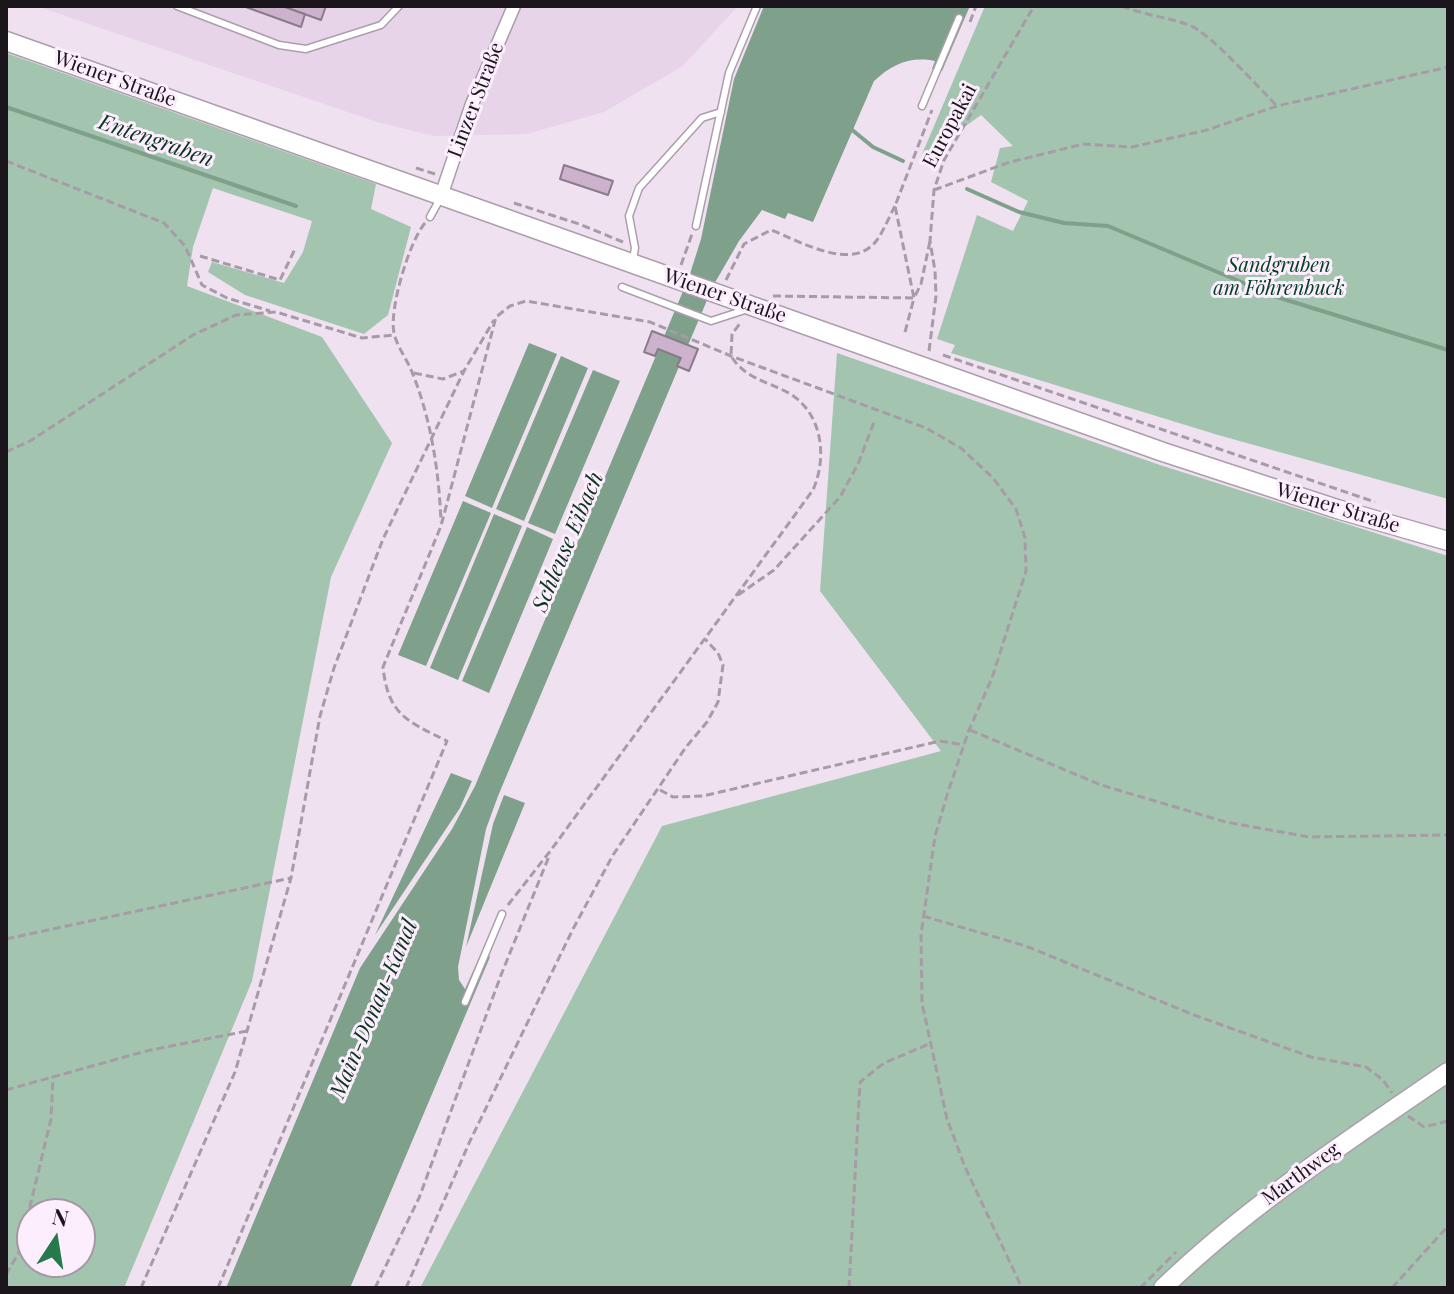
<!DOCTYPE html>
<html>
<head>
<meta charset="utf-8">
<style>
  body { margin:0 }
  #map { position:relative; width:1454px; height:1294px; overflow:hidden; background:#f0e1f0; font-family:"Playfair Display",serif }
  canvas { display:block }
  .frame { position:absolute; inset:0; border:8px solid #1b161c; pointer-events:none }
  .north { position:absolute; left:16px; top:1198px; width:80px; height:80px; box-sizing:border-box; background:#fdeefe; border:2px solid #a398a4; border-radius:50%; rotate:12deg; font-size:22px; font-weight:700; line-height:32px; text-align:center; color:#1b161c }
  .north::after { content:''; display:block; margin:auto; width:28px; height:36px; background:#25794b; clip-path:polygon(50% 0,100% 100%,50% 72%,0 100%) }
</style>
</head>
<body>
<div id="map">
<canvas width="1454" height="1294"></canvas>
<div class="frame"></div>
<div class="north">N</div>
</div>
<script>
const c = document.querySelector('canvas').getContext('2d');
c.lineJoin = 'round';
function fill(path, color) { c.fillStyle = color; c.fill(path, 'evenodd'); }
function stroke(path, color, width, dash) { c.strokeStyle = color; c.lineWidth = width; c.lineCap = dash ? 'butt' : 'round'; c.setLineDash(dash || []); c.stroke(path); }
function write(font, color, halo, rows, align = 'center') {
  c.font = font + ' "Playfair Display",serif'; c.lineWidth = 6; c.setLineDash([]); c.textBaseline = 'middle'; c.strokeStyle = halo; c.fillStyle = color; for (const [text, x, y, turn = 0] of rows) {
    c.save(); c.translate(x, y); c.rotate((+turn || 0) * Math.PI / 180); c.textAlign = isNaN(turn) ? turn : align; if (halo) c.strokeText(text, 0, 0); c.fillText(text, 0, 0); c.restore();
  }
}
fill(new Path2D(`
  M36 6H738L683 66 604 112 527 134 434 136 377 122Z`), '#e8d4e9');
fill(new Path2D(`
  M985 6H1448V499L1218 435 951 353 955 345 937 339 977 215 1013 231 1028 201 991 182 1000 148 1013 146 981 115 920 159Z
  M6 53 376 184 371 209 411 227 388 315 364 334 245 295 208 272 212 262 284 283 303 252 312 221 213 188 193 247 187 286 322 337 392 443 331 577 252 981 124 1288H6ZM32 1214H80V1262H32Z
  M837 353 1160 465 1448 556V1288H420L662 826 941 751 820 591Z`), '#a3c4ae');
fill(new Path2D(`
  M764 6H970L942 71 932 69 935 61C909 56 893 64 874 81L813 222 788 213 785 219 762 210 739 241 713 286 498 796 486 829 458 967 459 980 465 989 483 949 490 957 350 1288H226L360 968 452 829 475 786 689 277 701 239 734 79Z
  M529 343 557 354 492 508 465 496Z
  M561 356 588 368 524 521 496 509Z
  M593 370 620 381 555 534 528 523Z
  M463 501 491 513 426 666 398 655Z
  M494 514 522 526 458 680 430 668Z
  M527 527 553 539 489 693 462 681Z
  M451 773 472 781 460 808 375 935Z
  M504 795 525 803 466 947 493 824Z`), '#7fa08a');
stroke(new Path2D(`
  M6 107 296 206
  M851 129 873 147 903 161
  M967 189 1019 212 1064 223 1108 226 1277 297 1448 350`), '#7fa08a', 4);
const building = new Path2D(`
  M243 6H282L305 14 301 27Z
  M282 6H326L321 20Z
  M564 165 613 181 608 195 560 179Z
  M652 331 698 349 689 371 677 366 681 358 658 349 655 356 644 352Z`);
fill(building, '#ccb2cd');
stroke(building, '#897c8a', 2);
const lane = new Path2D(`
  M177 6 279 45 306 49 381 25 399 6
  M922 106 959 18
  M430 217 440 199
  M696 226 729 73 757 6
  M633 259 635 248 629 216 639 188 702 118 721 112
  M622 287 711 321 748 309
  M465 1002 502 914`);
const street = new Path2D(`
  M441 196 472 104 514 6`);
const secondary = new Path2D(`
  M6 41 1163 452 1337 509 1448 541
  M1163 1288C1249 1205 1349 1140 1448 1072`);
stroke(lane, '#ac9ead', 9);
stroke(street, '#ac9ead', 15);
stroke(secondary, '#ac9ead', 21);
stroke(new Path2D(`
  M1122 6C1144 15 1167 17 1189 25 1209 32 1260 89 1277 106
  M970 22 976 6
  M6 161 164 223 185 246 202 285 227 298 270 311
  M416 168 435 174
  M934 190 1007 163 1083 144 1132 147 1207 130 1277 106 1448 67
  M514 203 579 224 623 242
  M425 223C409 242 389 309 394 333 397 347 407 359 412 372 431 419 439 471 441 522
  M200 256 280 280 295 249
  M681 265 692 234
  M726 280 744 244 771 230C800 241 853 273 877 240 884 230 889 217 895 206
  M773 296 914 298 921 284 930 241
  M905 332 914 298 895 206 932 110
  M929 351 936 296 935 271 930 241 934 190 944 160 1034 6
  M943 355 1375 502
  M414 373 443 379 464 371
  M6 452 30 441 193 335 236 315 276 312 362 338 394 335
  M738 595 774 570 840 497 858 464 874 422
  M970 730 1101 785 1226 822 1309 837 1448 835
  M660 790 673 797 703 796 940 741 964 745
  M508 905 551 850 813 490C827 458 823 416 792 395 769 381 746 380 731 356L732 334 741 322
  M923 916 1026 946 1194 1015 1311 1057 1366 1067 1383 1080 1392 1093
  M6 939 291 878
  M6 1090 146 1051 247 1031
  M1408 1116 1424 1127 1448 1121
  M6 1275 19 1252 51 1119 53 1076
  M141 1288 235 1072 247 1031 291 878 320 716 334 668 383 539 464 371 494 320
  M218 1288 447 741C407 721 388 715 383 667L441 526 496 317 510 306 526 301 650 322 731 356 926 428 961 448 993 478 1016 509 1025 538 1026 571 992 678 969 730 948 792 935 836 921 935 922 1003 947 1119 965 1167 1022 1288
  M375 1288 419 1198 501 975 550 854
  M406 1288 470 1141 573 929 613 855 686 747 707 722 718 702 723 665 718 653 705 639
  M849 1288 860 1082 884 1063 929 1044
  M1140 1288 1176 1252
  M1392 1288 1448 1226`), '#a79ba7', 3, [8, 4]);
stroke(lane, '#fff', 6);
stroke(street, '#fff', 12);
stroke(secondary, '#fff', 18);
write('20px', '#1b161c', '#fdeefe', [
  ["Wiener Straße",115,79,20],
  ["Linzer Straße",476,100,-69],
  ["Europakai",950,126,-62],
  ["Wiener Straße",725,296,19],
  ["Wiener Straße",1338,508,17],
  ["Marthweg",1301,1174,-36]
]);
write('italic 20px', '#044022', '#fdeefe', [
  ["Sandgruben",1279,266],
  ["am Föhrenbuck",1279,289]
]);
write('italic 22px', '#0a341d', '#fdeefe', [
  ["Entengraben",156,141,19],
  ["Schleuse Eibach",568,542,-67],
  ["Main-Donau-Kanal",374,1009,-67]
]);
</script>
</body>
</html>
